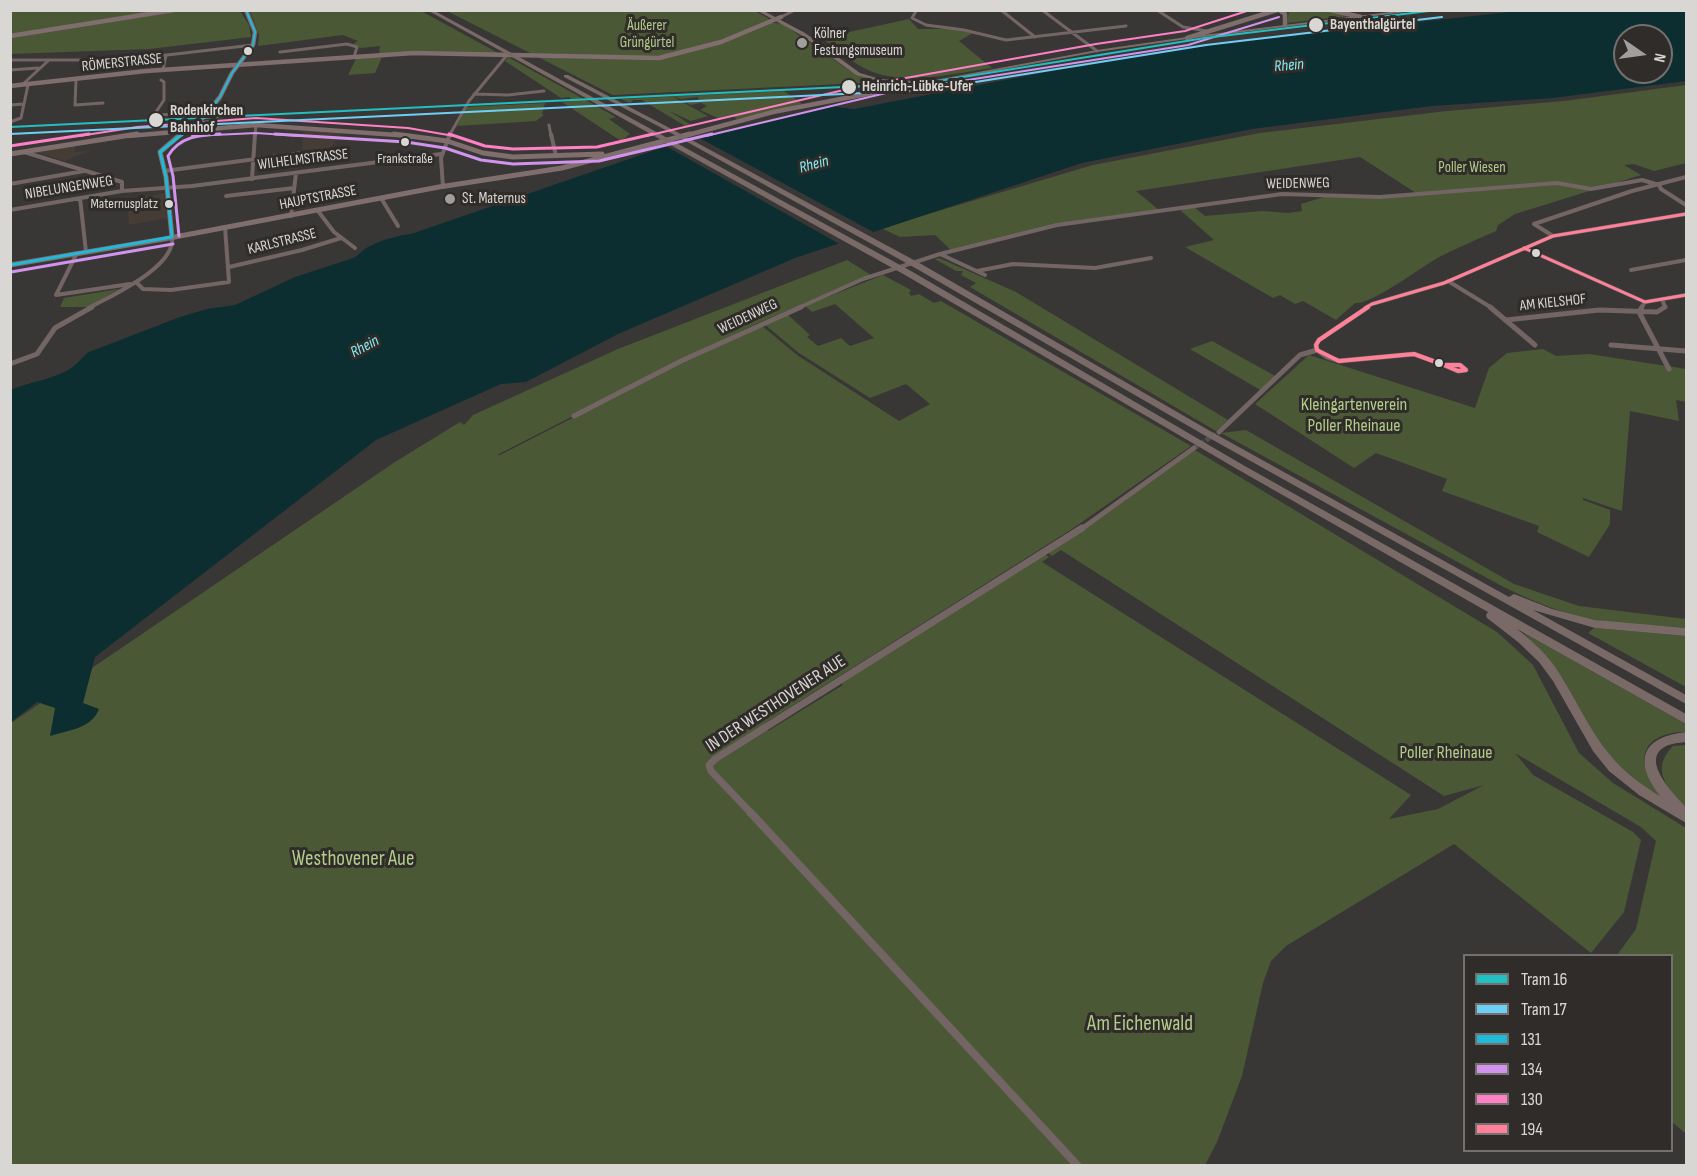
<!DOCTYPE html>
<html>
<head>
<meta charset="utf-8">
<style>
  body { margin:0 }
  #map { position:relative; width:1697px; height:1176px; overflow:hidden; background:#393735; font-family:"Sofia Sans Condensed",sans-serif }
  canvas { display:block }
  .frame { position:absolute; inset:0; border:12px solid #d9d7d4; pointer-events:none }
  .legend { position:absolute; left:1463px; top:954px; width:210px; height:198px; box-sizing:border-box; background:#302c29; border:2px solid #74706d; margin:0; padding:8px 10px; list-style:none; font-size:18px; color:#d9d7d4 }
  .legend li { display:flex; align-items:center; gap:12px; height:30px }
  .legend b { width:30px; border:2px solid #74706d }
  .north { position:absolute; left:1613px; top:24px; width:60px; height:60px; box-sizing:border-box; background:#302c29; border:2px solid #74706d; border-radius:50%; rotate:103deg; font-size:16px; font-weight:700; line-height:24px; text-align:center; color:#d9d7d4 }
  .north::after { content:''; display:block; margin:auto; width:21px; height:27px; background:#a19f9c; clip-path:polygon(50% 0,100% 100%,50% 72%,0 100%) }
</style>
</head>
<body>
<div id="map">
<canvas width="1697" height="1176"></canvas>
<div class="frame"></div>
<ul class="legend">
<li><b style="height:8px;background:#21bfc1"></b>Tram 16</li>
<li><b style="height:8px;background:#6dcff6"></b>Tram 17</li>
<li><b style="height:8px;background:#20b9da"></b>131</li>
<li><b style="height:8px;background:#d193ec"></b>134</li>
<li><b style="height:8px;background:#ff80c5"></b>130</li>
<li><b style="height:8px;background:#ff8098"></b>194</li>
</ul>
<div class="north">N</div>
</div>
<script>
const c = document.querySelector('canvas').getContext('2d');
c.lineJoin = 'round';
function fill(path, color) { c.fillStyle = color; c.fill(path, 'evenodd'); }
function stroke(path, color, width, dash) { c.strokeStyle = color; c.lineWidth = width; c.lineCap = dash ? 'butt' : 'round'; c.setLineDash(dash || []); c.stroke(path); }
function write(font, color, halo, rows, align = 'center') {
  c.font = font + ' "Sofia Sans Condensed",sans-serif'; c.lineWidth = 6; c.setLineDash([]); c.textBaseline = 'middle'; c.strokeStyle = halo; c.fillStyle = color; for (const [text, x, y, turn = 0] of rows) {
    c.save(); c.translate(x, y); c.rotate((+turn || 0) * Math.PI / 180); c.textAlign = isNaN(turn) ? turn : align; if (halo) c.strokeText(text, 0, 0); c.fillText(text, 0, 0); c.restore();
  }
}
fill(new Path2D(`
  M303 129 342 131 331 148 302 151Z
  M75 144V152L91 150 65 161 35 152Z
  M164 193 167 218 129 225 127 200Z`), '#443c35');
fill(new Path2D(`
  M10 11H163L11 34Z
  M182 11H240L249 25 251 37 149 49 11 54V37Z
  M250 11H421L500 54H379L380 46 360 48 353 44 358 41 343 35 258 46 259 35Z
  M447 11H755L771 20 768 22 783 24 850 71 881 82 613 95Z
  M1289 11H1324L1350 16 1287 23Z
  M909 19 918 29H953L973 33 959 41 992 68C954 73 905 87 868 70 852 63 837 49 822 38Z
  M382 57 375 73 348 75 356 59Z
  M508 57 616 117 609 119 630 134 621 141 562 102 573 101 569 97 561 98 505 61Z
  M1686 85V163L1654 171 1634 164 1624 165 1641 175 1515 214 1498 225 1496 231C1478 239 1459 247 1441 256 1422 266 1372 305 1355 303L1336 320 1303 301 1295 304 1280 295 1273 298 1185 247 1214 240 1179 209 1194 207 1205 216 1262 211 1288 213 1302 211 1301 204 1327 196 1375 198 1416 193 1360 157 1136 191 1159 210 1067 222 951 250 935 235 900 237 881 228 1093 165 1260 133 1447 111 1564 101Z
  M784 91 802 104 737 119 733 116 720 119 700 110 707 106 701 103 691 105 687 103 699 101 698 97 681 99 673 97 708 116 691 121 669 111 691 125 687 127 642 100H633L630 103 621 99Z
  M545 103 542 114 544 115 536 121 457 126 467 107Z
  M939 258 1016 292 1228 420 1216 431 970 287 976 283 961 275 963 271H956L935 259Z
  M847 260 871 275 758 323 700 351 497 455H500L688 359 761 325 797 355 899 421 930 404 906 384 870 398 799 353 764 324 787 314 810 335 807 337 818 346 841 338 850 346 874 338 835 304 812 312 805 306 883 275 911 290 909 293 911 296 919 294 934 303 941 301 1191 446 1072 529 765 723 768 731 843 685 841 682 1045 554 1049 557 1042 562 1411 795 1389 819 1438 809 1484 785 1444 796 1061 550 1052 556 1048 553 1195 450 1497 632 1533 665 1579 753 1613 783 1686 828V1134L1672 1122V956L1617 955 1636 929 1656 841 1641 827 1515 753 1533 775 1633 832 1641 840 1624 912 1591 953 1454 844 1286 946 1271 961 1263 983 1242 1076 1217 1142 1205 1165H11V723L395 462 460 422 464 425 473 415 618 349Z
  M119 289 88 307H60L64 298Z
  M1212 341 1277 377 1262 391 1190 349Z
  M1543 349 1556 356 1589 354 1686 369V402L1676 400 1679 421 1630 411 1622 511 1583 498V500L1610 510V524L1589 557 1537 532 1539 526 1442 491 1447 479 1376 453 1354 468 1255 404 1309 355 1475 408 1489 368 1507 353Z
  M1246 430 1514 584 1579 606 1686 619V628C1659 625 1631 625 1603 621 1566 616 1531 601 1498 584L1221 433Z
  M1594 628 1686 636V687L1588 633Z
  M1524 633 1686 724V732C1664 732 1643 739 1644 764L1671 803 1640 783 1613 760 1598 742 1565 682Z
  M1686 745V808C1668 787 1649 771 1673 746Z`), '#4a5836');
fill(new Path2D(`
  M1527 10 1686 11V81L1553 98 1432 106 1252 129 1082 163 795 258 618 334 526 382 501 384 376 440 95 657 83 703 99 709C91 729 69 730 50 736L55 708 37 702 11 722V390C28 382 61 378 75 365 80 361 83 356 89 352L180 317 207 309 235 305 295 277 353 258C360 255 362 250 368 247 383 239 398 236 414 233L661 148 836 104 837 107 854 109 1057 70 1220 44ZM1625 36H1661V72H1625Z`), '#0c2e30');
fill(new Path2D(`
  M694 135 877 234 843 246 662 144Z`), '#393735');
stroke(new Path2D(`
  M1194 448 1219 432`), '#514f4d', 5, [5, 2]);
stroke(new Path2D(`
  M1001 10 1035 37
  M1042 10 1097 51
  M1157 10 1183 27 1207 31
  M916 11 912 18 926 25 964 30 1006 40 1126 26
  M781 17 795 10
  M280 52 347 44 357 47 354 57
  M10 60H124L253 45
  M10 70 38 68
  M163 70 166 55
  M76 80 75 105 103 103
  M22 85 48 61
  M474 94 508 95 544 91
  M10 105 24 104
  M154 115 207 113
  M154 115 164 100V82L161 80
  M10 122 21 118 28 85
  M549 125 551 136
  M255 136 256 125
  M449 136 469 101 507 55`), '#726564', 3);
stroke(new Path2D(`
  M551 134 556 156
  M24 152 122 182V191
  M164 171 302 153
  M252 179 255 134
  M10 184 84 171
  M443 187 441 158 450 134
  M226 196 294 188
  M80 198 86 252
  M381 198 398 226
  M10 210 122 191 192 186 441 154
  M318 211 334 232 355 248
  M291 216 296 173
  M1553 236 1534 224 1632 191 1686 177
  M1524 248 1645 302
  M77 253 56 295 130 284
  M940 254 985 275
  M229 267 302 250 341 238
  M1631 270 1686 260
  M977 271 1013 264 1095 268 1151 258
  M1448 281 1492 308
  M137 283 143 289 171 290 229 282 225 227
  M1662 299 1665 307 1663 308
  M89 308C112 295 176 267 172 237
  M798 308 863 279 940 254 1057 225 1282 194 1380 197 1557 183 1591 189 1642 180 1659 185 1661 189 1686 205
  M1365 308 1372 304 1444 283 1553 236 1686 214
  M1641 308 1645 302 1686 295`), '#726564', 4);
stroke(new Path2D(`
  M1490 307 1535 345
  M1639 312 1669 369
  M1639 312 1642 307
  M1506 320 1599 310 1657 312 1665 307
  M1611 345 1686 351
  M1317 350 1316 345 1319 340 1368 307
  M1317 350 1327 357 1339 361 1414 354 1444 365
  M10 364 37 354 55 328 92 307
  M1444 365H1460L1466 370 1458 371Z
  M574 416 681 361 801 307
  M1219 432 1300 355 1317 350
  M1080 530 1194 448`), '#726564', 5);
stroke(new Path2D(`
  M751 813 711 771 709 765 715 759 1082 528`), '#726564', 7);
stroke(new Path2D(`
  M750 812 1078 1166`), '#726564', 8);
stroke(new Path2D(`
  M1279 10 1285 14V25
  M1330 10 1361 17
  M10 36 174 10
  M1187 38 1277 10
  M10 86 146 71 414 53 659 58 721 42 781 17
  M128 136 256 125 411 136
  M179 136 204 117 220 97 232 73 253 45 255 32 246 10
  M684 136 773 112 935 81`), '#7f6e6d', 4.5);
stroke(new Path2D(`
  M394 134 447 141 483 153 513 157 602 154
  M10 154 137 134
  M172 237 166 177 160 152 181 134
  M10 265 164 239 439 187 562 168 690 134`), '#7f6e6d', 5);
fill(new Path2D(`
  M756 10H762L805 33 860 73 880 79 903 81 935 80 1097 50 1187 37 1406 10H1423L1187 39 1097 52 935 82 903 83 880 81 856 75 801 35Z`), '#7c6d6b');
fill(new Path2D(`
  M427 10H433L911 271 1243 465 1686 714V724L1517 629C1530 639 1543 651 1553 664 1574 693 1587 728 1610 755 1624 772 1642 785 1660 796 1633 761 1641 737 1686 732V742C1679 743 1670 743 1663 748 1642 762 1674 794 1684 805L1686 809V823L1639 795 1609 771 1593 751 1553 681 1539 662 1518 642 1487 618 1486 615 1488 612 1237 469 905 275Z
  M564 75H568L664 125 923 265 1210 431 1509 597 1514 594 1552 609 1595 620 1686 628V636L1595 628 1533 610 1686 695V704L1204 435 917 269 660 127 564 77Z`), '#796967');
stroke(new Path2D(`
  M181 136 204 117 220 97 232 73 253 45 255 32 246 10`), '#20b9da', 2);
stroke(new Path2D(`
  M172 237 166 177 160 152 182 134
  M10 265 172 237`), '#20b9da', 3);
stroke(new Path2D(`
  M192 136 256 133 300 136
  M706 136 886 93 1188 45 1279 17`), '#d193ec', 2);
stroke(new Path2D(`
  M275 134 406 142 445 148 481 160 513 164 599 161 712 134
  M179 236 173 176 168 156C180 136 200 135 220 134
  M11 272 173 244`), '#d193ec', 3);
stroke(new Path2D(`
  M79 136 137 127 256 118 408 128 454 136
  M646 136 861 86 1096 44 1185 31 1250 10`), '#ff80c5', 2);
stroke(new Path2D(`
  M449 134 485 146 513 149 597 147 653 134
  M10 146 89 134`), '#ff80c5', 3);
stroke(new Path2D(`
  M1524 248 1645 302 1686 295
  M1365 308 1372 304 1444 283 1553 236 1686 214`), '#ff8098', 3);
stroke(new Path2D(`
  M1317 350 1316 345 1319 340 1368 307
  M1317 350 1339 361 1414 354 1444 365
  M1444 365H1460L1466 370 1458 371Z`), '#ff8098', 4);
stroke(new Path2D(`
  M10 127 926 83 1205 38 1437 10`), '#21bfc1', 2);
stroke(new Path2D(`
  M10 134 926 90 1206 45 1442 17`), '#6dcff6', 2);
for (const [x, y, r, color] of [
  [1316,25,8,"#d9d7d4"],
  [802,43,6,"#a19f9c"],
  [248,51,5,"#d9d7d4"],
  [849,87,8,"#d9d7d4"],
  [156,120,8,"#d9d7d4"],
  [405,142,5,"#d9d7d4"],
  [450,199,6,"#a19f9c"],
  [169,204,5,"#d9d7d4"],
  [1536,253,5,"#d9d7d4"],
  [1439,363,5,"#d9d7d4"]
]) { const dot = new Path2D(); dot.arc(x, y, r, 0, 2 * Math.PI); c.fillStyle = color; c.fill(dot); stroke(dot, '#302c29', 2); }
write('14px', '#d9d7d4', '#302c29', [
  ["Frankstraße",405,159],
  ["Maternusplatz",158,204,"right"]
]);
write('bold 15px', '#d9d7d4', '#302c29', [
  ["Bayenthalgürtel",1330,25],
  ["Heinrich-Lübke-Ufer",862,87],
  ["Rodenkirchen",170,111],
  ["Bahnhof",170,128]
], 'left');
write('15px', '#b1cd89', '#302c29', [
  ["Äußerer",647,26],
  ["Grüngürtel",647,43],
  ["Poller Wiesen",1472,168]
]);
write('15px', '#d9d7d4', '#302c29', [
  ["Kölner",814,34],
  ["Festungsmuseum",814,51],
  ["St. Maternus",462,199]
], 'left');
write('15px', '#d9d7d4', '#302c29', [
  ["RÖMERSTRASSE",122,63,-6],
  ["WILHELMSTRASSE",303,160,-7],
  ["WEIDENWEG",1298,184,-1],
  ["NIBELUNGENWEG",69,188,-9],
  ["HAUPTSTRASSE",318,198,-11],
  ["KARLSTRASSE",282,242,-14],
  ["AM KIELSHOF",1553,303,-6],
  ["WEIDENWEG",748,317,-25]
]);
write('italic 16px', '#86edf3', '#302c29', [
  ["Rhein",1289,66,-5],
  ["Rhein",814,165,-15],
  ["Rhein",365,347,-28]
]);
write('18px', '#b1cd89', '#302c29', [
  ["Kleingartenverein",1354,405],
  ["Poller Rheinaue",1354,426],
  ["Poller Rheinaue",1446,753]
]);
write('18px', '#d9d7d4', '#302c29', [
  ["IN DER WESTHOVENER AUE",776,704,-33]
]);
write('21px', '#b1cd89', '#302c29', [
  ["Westhovener Aue",353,860],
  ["Am Eichenwald",1140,1025]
]);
</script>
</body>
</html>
